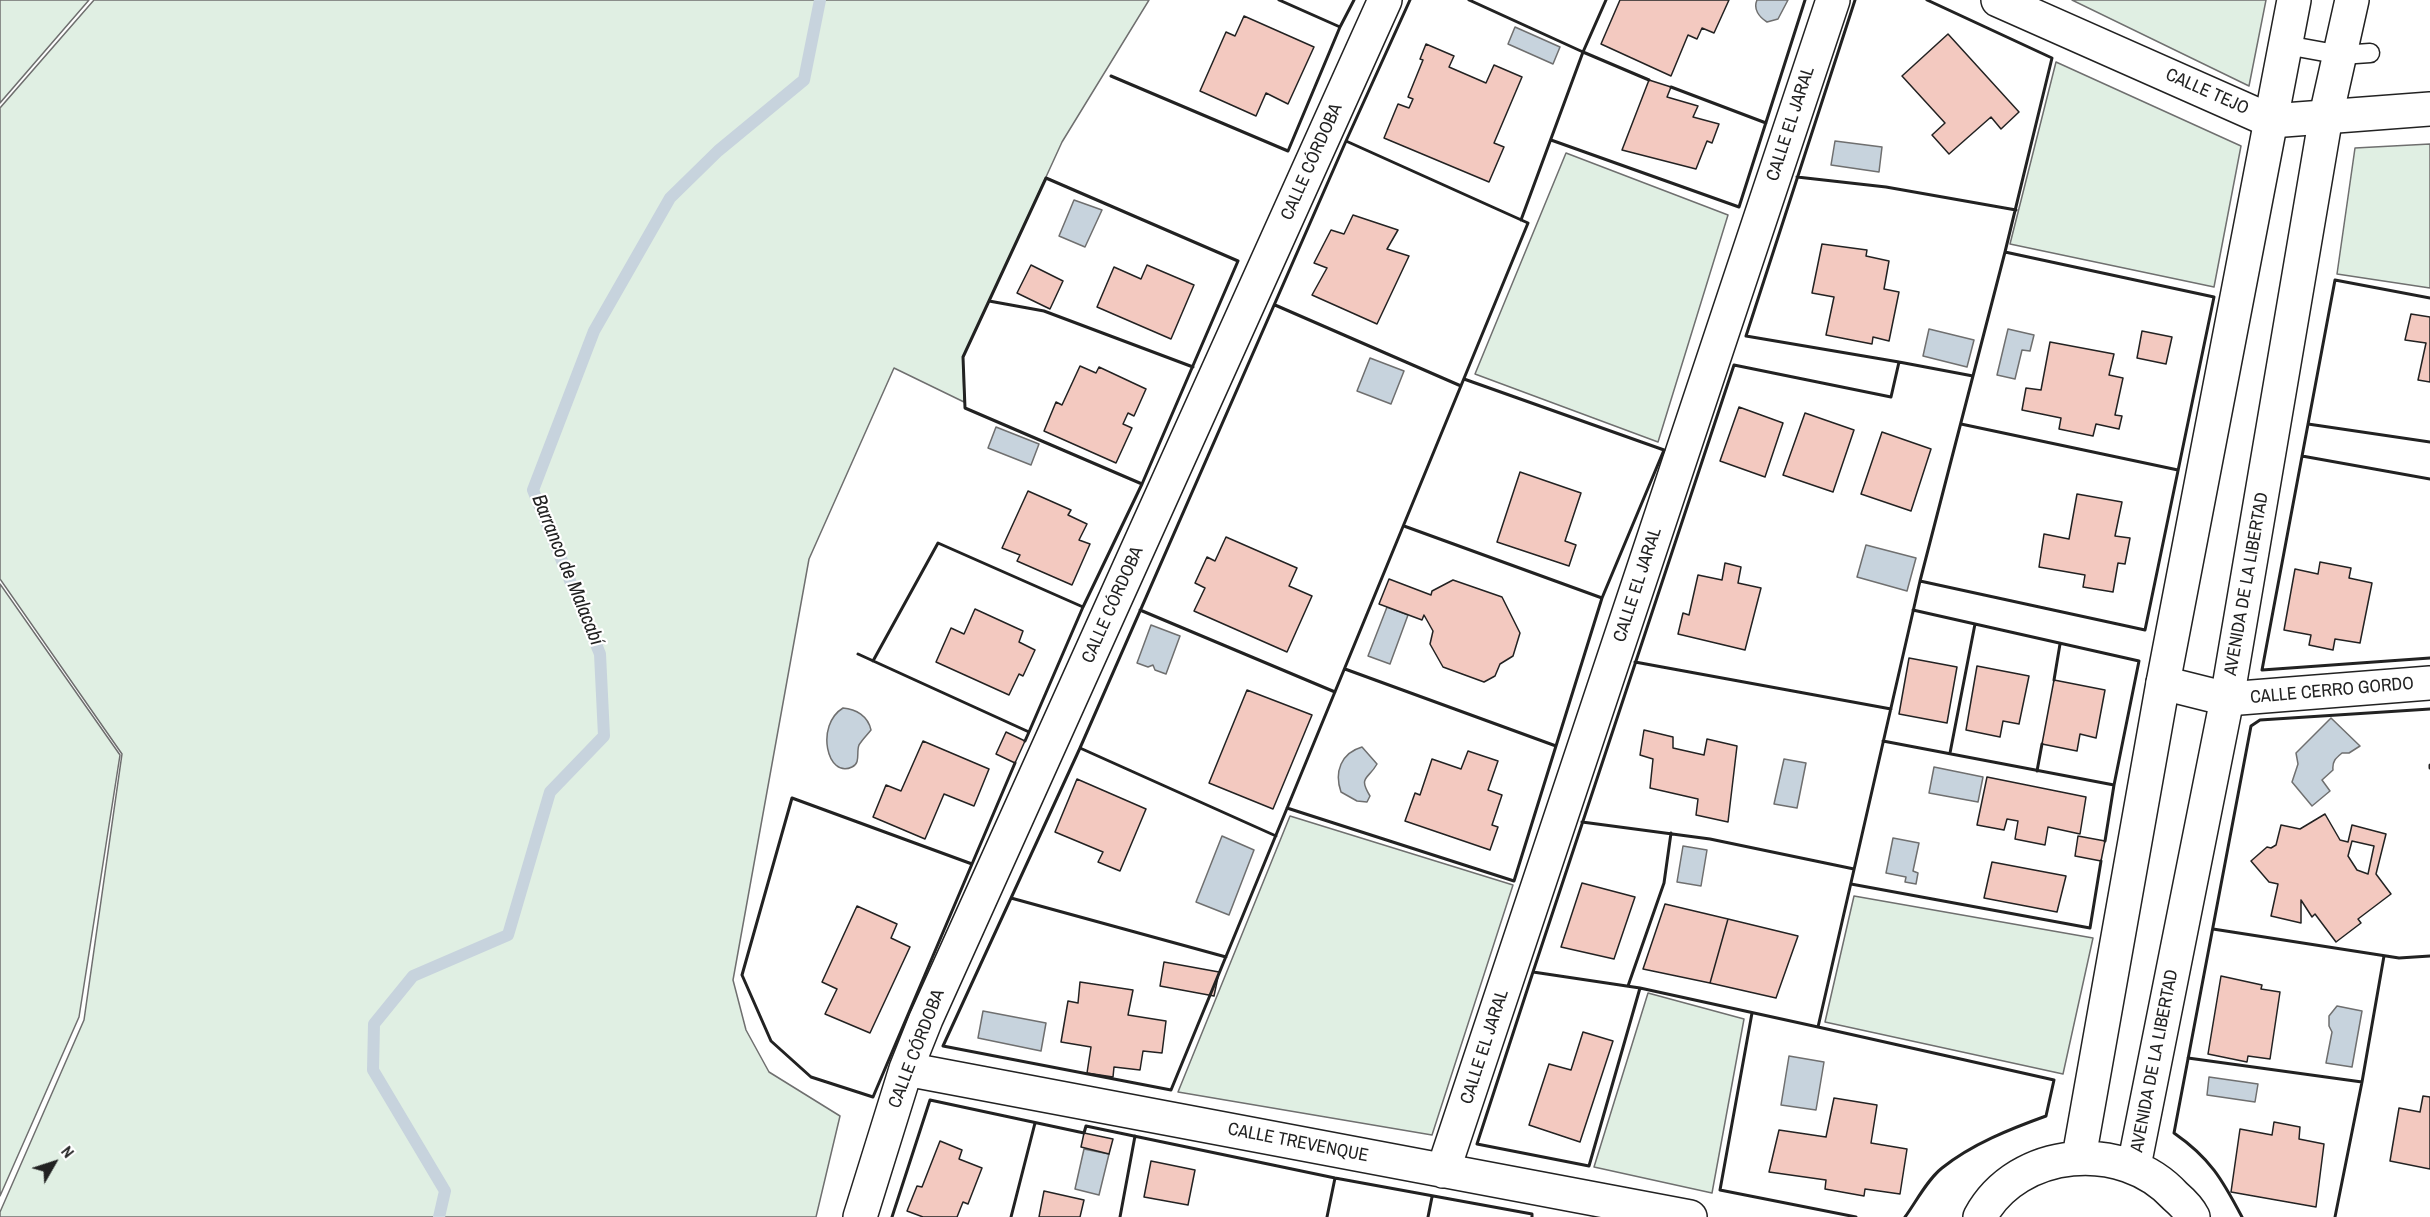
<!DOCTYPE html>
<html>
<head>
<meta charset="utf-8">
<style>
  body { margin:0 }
  #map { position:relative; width:2430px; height:1217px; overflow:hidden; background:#fff; font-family:"Archivo Narrow",sans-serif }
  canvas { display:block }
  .north { position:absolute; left:24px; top:1133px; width:60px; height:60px; -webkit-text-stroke:4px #fff; paint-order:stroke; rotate:51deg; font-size:16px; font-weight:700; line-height:24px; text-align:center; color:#222 }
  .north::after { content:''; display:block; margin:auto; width:21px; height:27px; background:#222; clip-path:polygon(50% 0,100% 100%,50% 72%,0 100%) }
</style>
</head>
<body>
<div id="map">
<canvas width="2430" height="1217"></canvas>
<div class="north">N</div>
</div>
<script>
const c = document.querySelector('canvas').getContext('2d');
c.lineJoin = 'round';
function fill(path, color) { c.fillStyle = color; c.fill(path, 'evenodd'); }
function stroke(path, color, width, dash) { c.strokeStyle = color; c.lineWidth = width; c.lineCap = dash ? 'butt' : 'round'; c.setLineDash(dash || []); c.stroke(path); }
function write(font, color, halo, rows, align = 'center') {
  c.font = font + ' "Archivo Narrow",sans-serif'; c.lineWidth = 4.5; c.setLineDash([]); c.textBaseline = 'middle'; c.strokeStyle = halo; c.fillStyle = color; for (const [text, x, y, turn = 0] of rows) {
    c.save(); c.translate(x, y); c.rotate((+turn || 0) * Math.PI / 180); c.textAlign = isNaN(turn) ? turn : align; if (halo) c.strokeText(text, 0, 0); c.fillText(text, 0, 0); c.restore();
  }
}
const green = new Path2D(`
  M0 0H89L0 103Z
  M94 0H1149L1062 142 992 295 963 357 964 402 894 368 809 559 733 980 746 1030 769 1072 840 1116 816 1217H0V1212L84 1020 122 754 0 579V108Z
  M2072 0H2266L2249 86Z
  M2056 62 2241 146 2214 287 2010 244Z
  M2430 144V288L2337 274 2355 148Z
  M1566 153 1728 215 1658 442 1475 374Z
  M0 584 120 755 79 1017 0 1196Z
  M1290 816 1513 885 1432 1135 1178 1092Z
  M1854 896 2093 938 2063 1074 1825 1022Z
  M1648 993 1744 1019 1712 1193 1594 1167Z`);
fill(green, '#e0efe3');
stroke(green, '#6f6f6f', 1.5);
const water = new Path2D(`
  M1757 0H1788L1778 19 1767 22C1759 17 1753 9 1757 0Z
  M1515 27 1560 47 1553 64 1508 44Z
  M1835 141 1882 147 1879 172 1831 165Z
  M1074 200 1102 210 1085 247 1059 236Z
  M1929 329 1974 340 1967 367 1923 356Z
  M2008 329 2034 335 2030 351 2022 350 2015 379 1997 375Z
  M1370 358 1404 371 1391 404 1357 391Z
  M996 427 1039 444 1031 465 988 448Z
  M1866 545 1916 558 1907 591 1857 577Z
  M1387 607 1408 615 1390 664 1368 656Z
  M1151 625 1180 636 1166 674 1155 670 1153 665 1148 667 1137 663Z
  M843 708C856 709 868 716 871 730 867 735 862 740 859 745 856 752 861 763 852 767 827 779 815 725 843 708Z
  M2331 718 2360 746 2349 753H2342C2336 758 2332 761 2333 770L2322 780 2330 791 2312 806 2292 782 2298 764 2296 753Z
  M1362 747 1377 764C1368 780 1358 776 1370 796L1367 802 1357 801 1341 792C1334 772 1341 753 1362 747Z
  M1784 759 1806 763 1797 808 1774 804Z
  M1934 767 1983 777 1978 802 1929 793Z
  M1222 836 1254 850 1229 915 1196 902Z
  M1893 838 1919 843 1913 871 1918 873 1916 884 1905 882 1906 877 1886 873Z
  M1683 846 1707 850 1701 886 1677 882Z
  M2337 1006 2362 1011 2352 1067 2326 1063 2332 1032 2329 1026V1016Z
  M983 1011 1046 1023 1041 1051 978 1038Z
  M1789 1056 1824 1062 1816 1110 1781 1105Z
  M2209 1077 2258 1084 2255 1102 2207 1095Z
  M1084 1149 1109 1154 1099 1195 1075 1189Z`);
fill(water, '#c7d3dd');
stroke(water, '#6f6f6f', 1.5);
stroke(new Path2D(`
  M439 1217 445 1191 373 1070 374 1024 413 976 508 935 550 792 604 736 600 654 533 490 594 331 670 198 718 151 804 80 820 0`), '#c7d3dd', 12);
const building = new Path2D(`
  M1620 0H1729L1714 33 1702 28 1697 39 1688 35 1671 76 1601 44Z
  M1244 16 1314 47 1288 104 1266 93 1256 116 1200 91 1226 32 1235 36Z
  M1948 34 2019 112 2001 129 1991 117 1949 154 1932 135 1945 123 1902 76Z
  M1426 44 1454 56 1449 67 1486 83 1494 65 1522 77 1494 143 1504 147 1489 182 1384 138 1398 104 1409 108 1413 99 1408 97 1423 60 1420 59Z
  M1649 80 1671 87 1667 97 1698 106 1693 117 1719 124 1712 143 1707 141 1696 169 1622 150Z
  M1353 215 1398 230 1387 249 1409 256 1377 324 1312 295 1327 268 1314 263 1331 230 1344 234Z
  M1822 244 1867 250 1866 256 1889 261 1884 289 1899 292 1889 341 1873 337 1872 344 1826 335 1834 297 1812 293Z
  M1031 265 1063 281 1050 309 1017 293Z
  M1147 265 1194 285 1171 339 1097 307 1114 267 1141 279Z
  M2411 314 2430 317V382L2418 380 2426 343 2405 340Z
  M2142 331 2172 337 2166 364 2137 358Z
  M2050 342 2114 354 2109 375 2123 378 2115 415 2122 416 2119 429 2096 424 2093 436 2059 429 2061 418 2022 410 2026 388 2041 390Z
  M1080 366 1096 373 1099 367 1146 389 1134 416 1128 413 1123 424 1132 428 1116 463 1044 431 1056 402 1062 405Z
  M1739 407 1783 423 1765 477 1720 461Z
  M1805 413 1854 430 1833 492 1783 475Z
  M1882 432 1931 449 1911 511 1861 494Z
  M1520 472 1581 493 1565 541 1576 545 1569 566 1497 542Z
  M1028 491 1071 510 1068 515 1087 524 1079 540 1090 544 1072 585 1017 561 1020 555 1002 548Z
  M2077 494 2122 502 2115 536 2130 538 2125 564 2118 563 2113 592 2083 587 2085 575 2039 567 2044 534 2069 539Z
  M1226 537 1297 568 1289 586 1312 596 1287 652 1194 611 1205 588 1195 583 1207 557 1215 561Z
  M2320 562 2351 568 2349 578 2372 583 2360 643 2335 639 2333 650 2309 645 2311 635 2284 630 2295 569 2318 574Z
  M1725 563 1741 567 1738 583 1761 588 1745 650 1678 634 1683 613 1689 615 1698 575 1722 580Z
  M1389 579 1431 595 1432 591 1453 580 1502 597 1520 633 1513 656 1500 664 1495 676 1484 682 1443 667 1430 644 1433 631 1424 615 1422 620 1379 604Z
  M975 609 1023 631 1019 642 1035 650 1023 676 1019 674 1009 695 936 662 951 628 964 634Z
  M1909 658 1957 667 1947 723 1899 714Z
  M1977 666 2029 676 2019 724 2003 721 2000 737 1966 730Z
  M2054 680 2105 690 2096 738 2080 734 2077 751 2042 744Z
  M1247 690 1312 715 1273 809 1209 783Z
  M1644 730 1673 737V748L1704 755 1707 739 1737 746 1728 822 1696 815 1698 799 1650 788 1653 759 1640 755Z
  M1006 732 1025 741 1015 763 996 754Z
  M923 741 989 769 974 806 944 794 925 839 873 817 886 785 901 791Z
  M1468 751 1498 761 1488 790 1502 795 1492 825 1498 827 1490 850 1405 821 1415 793 1420 795 1432 759 1461 769Z
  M1987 777 2086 797 2080 834 2048 827 2045 845 2015 839 2018 821 2007 819 2004 830 1977 825Z
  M1077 779 1146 809 1120 871 1098 862 1103 852 1055 832Z
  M2325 814 2340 840 2348 842 2352 825 2386 834 2376 874 2391 894 2358 919 2361 923 2336 942 2315 914 2312 917 2301 900V923L2271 916 2278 884 2269 882 2251 861 2267 847 2271 848 2276 845 2281 825 2300 829ZM2352 841 2374 846 2368 874 2357 870 2348 856Z
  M2078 836 2105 841 2101 861 2075 856Z
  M1992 862 2066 876 2057 912 1984 898Z
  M1582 883 1635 897 1614 959 1561 947Z
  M1665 904 1728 919 1710 983 1643 969Z
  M857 906 897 924 891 938 910 947 870 1033 825 1014 837 989 822 982Z
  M1728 919 1798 936 1776 998 1710 983Z
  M1164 962 1219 972 1214 996 1160 986Z
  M2221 976 2262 985 2261 989 2280 992 2270 1059 2248 1056 2247 1062 2208 1054Z
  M1080 982 1133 990 1128 1015 1166 1021 1162 1053 1143 1051 1140 1070 1114 1067 1113 1077 1087 1073 1091 1047 1061 1042 1068 1001 1078 1003Z
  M1583 1032 1613 1041 1580 1142 1529 1125 1549 1064 1571 1070Z
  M2423 1096 2430 1097V1169L2390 1161 2399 1108 2420 1112Z
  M1834 1098 1877 1105 1871 1143 1907 1149 1900 1194 1865 1189 1864 1196 1825 1189 1826 1180 1769 1172 1779 1130 1826 1137Z
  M2274 1122 2300 1127 2299 1139 2324 1144 2316 1207 2231 1192 2240 1129 2272 1135Z
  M1084 1133 1113 1139 1109 1154 1081 1147Z
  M940 1141 962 1150 959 1159 982 1168 968 1204 963 1202 957 1217H923L907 1211 917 1186 922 1187Z
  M1151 1161 1195 1170 1188 1205 1144 1197Z
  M1044 1191 1084 1200 1080 1217H1039Z`);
fill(building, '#f3c9c0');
stroke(building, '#222', 1.5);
const service = new Path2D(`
  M2286 45 2341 55 2370 53`);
const minor = new Path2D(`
  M1998 0 2271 121 2430 109
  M2163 683 2227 699 2430 683
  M906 1069 1690 1217
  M1443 1171 1833 0
  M860 1217 906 1069 926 1019 1385 0`);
const tertiary = new Path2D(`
  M2079 1157 2163 683 2294 0
  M2134 1166 2227 699 2326 116 2352 0
  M1980 1217C2018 1147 2123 1139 2175 1196 2182 1202 2189 1209 2193 1217`);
stroke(service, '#222', 21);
stroke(minor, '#222', 36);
stroke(tertiary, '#222', 36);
stroke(service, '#fff', 18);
stroke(minor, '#fff', 33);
stroke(tertiary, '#fff', 33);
stroke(new Path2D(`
  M1469 0 1583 52 1521 220
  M1606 0 1583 52 1649 80
  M1340 27 1354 0
  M1111 76 1288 151 1340 27 1279 0
  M1671 87 1766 123
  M1551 140 1739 207 1805 0
  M1346 141 1528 223 1171 1090 943 1046 1080 748Z
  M1346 141 1410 0
  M1797 177 1886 187 2016 210
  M2430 298 2335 280 2262 670 2430 658
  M989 301 1044 311 1193 367
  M1275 305 1461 386
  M1899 362 1973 376
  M1961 424 2178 470
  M2308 424 2430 442
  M2302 456 2430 479
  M1404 526 1602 598
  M1920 581 2145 630 2214 297 2005 252
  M1083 607 1142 484 965 408 963 357 1046 178 1238 261 1142 484
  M1140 610 1335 692
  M1913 610 2139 661 2114 785
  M858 654 1029 732 1025 741
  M873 661 938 543 1083 607 1029 732
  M1635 662 1891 709
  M1345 669 1556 746
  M2054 680 2060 644
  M1883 741 2114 785 2105 841
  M1080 748 1276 836
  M1950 753 1975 624
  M2430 765V768
  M2037 771 2042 744
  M792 798 972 864 873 1097 811 1077 771 1041 742 975Z
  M1287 808 1514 881 1602 598 1664 450 1464 379
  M1582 822 1710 839 1854 869
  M972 864 1015 763
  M1851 884 2090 928 2101 861
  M1011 898 1226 957
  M2213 929 2399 958 2430 956
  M1533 972 1734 365 1891 397 1899 362 1746 336 1855 0
  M1533 972 1640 988 1589 1166 1477 1144Z
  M1628 986 1664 883 1671 833
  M1640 988 1818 1027 1920 581 2005 252 2052 58 1927 0
  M1752 1013 1720 1190 1856 1217
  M1818 1027 2054 1080 2046 1116C2010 1129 1972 1144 1942 1168 1927 1180 1916 1202 1905 1217
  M2188 1058 2362 1082 2335 1217
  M2362 1082 2384 956
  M892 1217 930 1100 1084 1133 1086 1126 1335 1178 1532 1214V1217
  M1011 1217 1035 1123
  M1120 1217 1135 1136
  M1327 1217 1335 1178
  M1428 1217 1432 1197
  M2242 1217C2222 1179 2210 1158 2174 1133L2251 726 2260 720 2430 709`), '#222', 3);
write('18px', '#222', '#fff', [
  ["CALLE TEJO",2207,92,24],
  ["CALLE EL JARAL",1791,124,-72],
  ["CALLE CÓRDOBA",1312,162,-66],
  ["AVENIDA DE LA LIBERTAD",2247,584,-80],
  ["CALLE EL JARAL",1638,585,-72],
  ["CALLE CÓRDOBA",1113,605,-66],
  ["CALLE CERRO GORDO",2332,691,-5],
  ["CALLE EL JARAL",1485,1047,-72],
  ["CALLE CÓRDOBA",917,1049,-69],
  ["AVENIDA DE LA LIBERTAD",2155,1061,-79],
  ["CALLE TREVENQUE",1298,1143,11]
]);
write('italic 20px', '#222', '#fff', [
  ["Barranco de Malacabí",567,570,68]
]);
</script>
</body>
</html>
